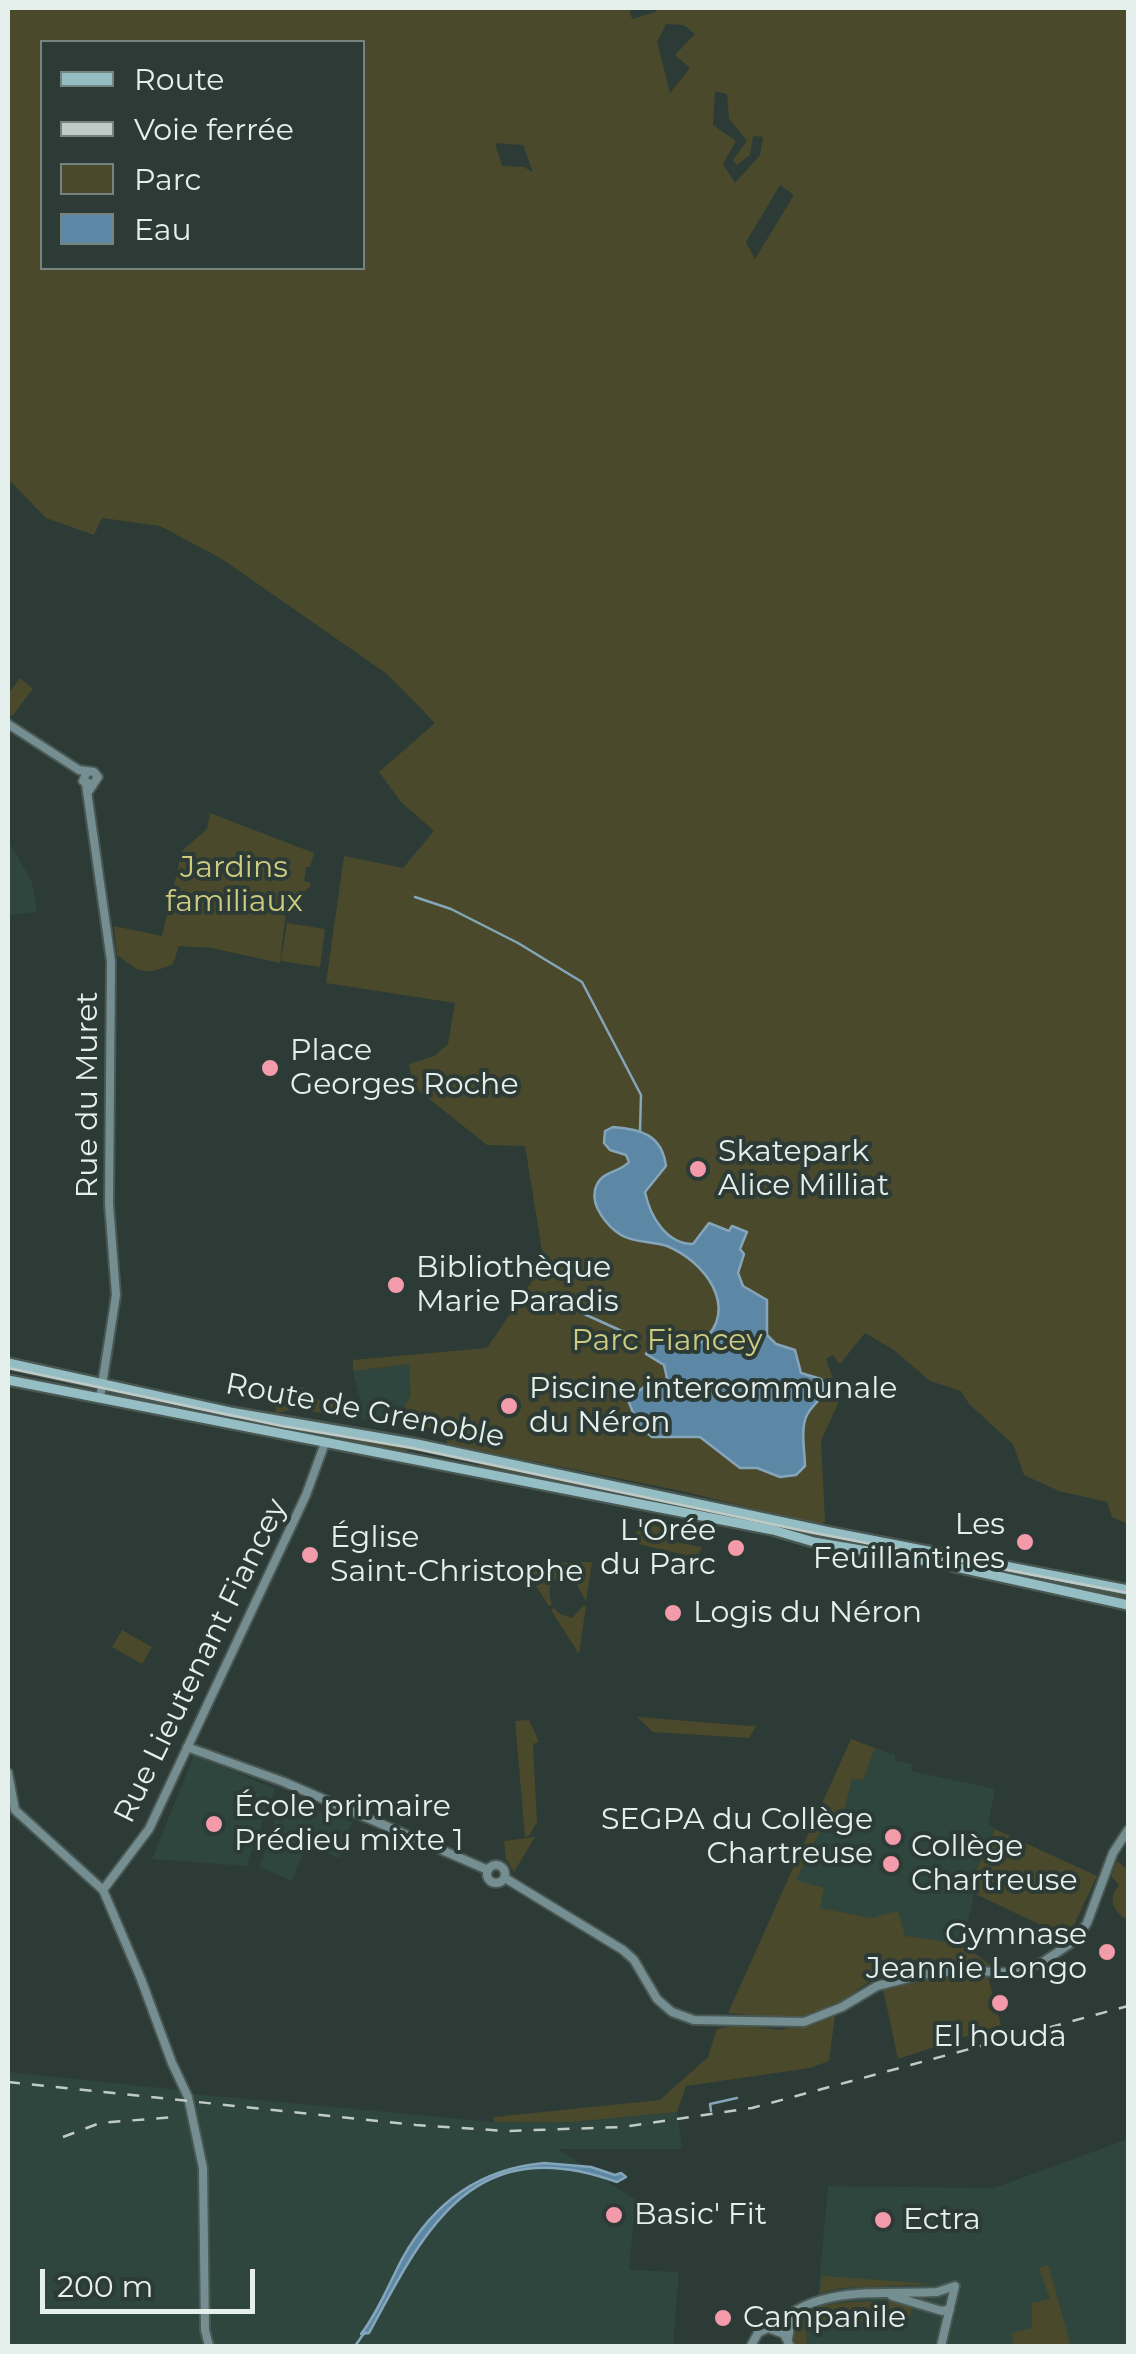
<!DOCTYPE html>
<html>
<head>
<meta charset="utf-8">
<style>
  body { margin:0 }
  #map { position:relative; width:1136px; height:2354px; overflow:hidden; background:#2c3b36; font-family:Montserrat,sans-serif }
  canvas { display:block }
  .frame { position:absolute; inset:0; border:10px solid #e5efeb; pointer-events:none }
  .legend { position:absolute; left:40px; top:40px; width:325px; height:230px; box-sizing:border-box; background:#2c3b36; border:2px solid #76837e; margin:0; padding:12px 18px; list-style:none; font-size:30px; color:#e5efeb }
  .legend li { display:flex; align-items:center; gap:20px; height:50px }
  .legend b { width:50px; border:2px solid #76837e }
  .scale { position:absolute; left:40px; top:2269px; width:215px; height:45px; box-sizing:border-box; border:5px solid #e5efeb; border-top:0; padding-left:12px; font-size:30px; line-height:35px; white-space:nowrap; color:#e5efeb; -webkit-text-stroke:8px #2c3b36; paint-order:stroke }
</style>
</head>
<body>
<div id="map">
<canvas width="1136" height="2354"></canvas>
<div class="frame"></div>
<ul class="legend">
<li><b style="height:12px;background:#95bec4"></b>Route</li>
<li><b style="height:12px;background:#c0cbc7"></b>Voie ferrée</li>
<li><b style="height:28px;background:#4a492b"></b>Parc</li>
<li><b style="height:28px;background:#5c87a5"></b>Eau</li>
</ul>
<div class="scale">200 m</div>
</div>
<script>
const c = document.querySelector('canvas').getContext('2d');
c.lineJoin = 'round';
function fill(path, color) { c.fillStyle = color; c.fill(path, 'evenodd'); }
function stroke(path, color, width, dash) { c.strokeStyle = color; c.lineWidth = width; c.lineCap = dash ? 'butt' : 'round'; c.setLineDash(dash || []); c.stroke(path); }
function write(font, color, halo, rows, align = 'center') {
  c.font = font + ' Montserrat,sans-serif'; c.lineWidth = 8; c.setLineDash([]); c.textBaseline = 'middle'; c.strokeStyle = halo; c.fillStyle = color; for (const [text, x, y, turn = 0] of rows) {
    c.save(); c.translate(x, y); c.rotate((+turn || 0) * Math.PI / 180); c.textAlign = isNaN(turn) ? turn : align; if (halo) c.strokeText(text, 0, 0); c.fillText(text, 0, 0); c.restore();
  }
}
fill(new Path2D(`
  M8 840 32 882 37 912 8 915Z
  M409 1364V1400L398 1420 385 1426 361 1418V1402L353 1371Z
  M875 1748 895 1755V1761L912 1764 911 1771 995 1789 988 1824 995 1828 966 1890 974 1894 958 1964 870 1918 819 1908 796 1880 829 1812 853 1777 863 1780Z
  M194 1755 275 1789 246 1866 152 1859Z
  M282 1798 352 1822 340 1858 306 1846 292 1881 260 1867Z
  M8 2072 180 2090 186 2110 198 2108 193 2094 494 2122H573L677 2112 682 2149H558L636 2200 629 2270 679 2272 673 2346H8Z
  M1128 2139V2346H807L805 2320 818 2296 828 2186 994 2188Z`), '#2e463e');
fill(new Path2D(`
  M8 8H629L632 19 656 12V8H1128V1524L1112 1517 1107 1502 1059 1491 1024 1475 1013 1444 969 1404 961 1391 930 1381 894 1350 865 1333 840 1364 833 1355 826 1359 840 1399 821 1441 825 1522 819 1525 686 1492 448 1444 441 1432 399 1417 410 1397 409 1364 353 1371V1360L487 1348 544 1263 525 1146 487 1145 413 1086 409 1064 434 1056 448 1044 455 1003 326 983 344 856 403 868 434 831 401 802 379 772 435 723 387 674 222 559 160 526 102 518 94 535 46 518 8 479ZM666 24 684 25 695 34 675 55 690 68 670 93 657 42ZM42 42H362V268H42ZM715 91 727 94 729 119 747 141 733 160 737 165 750 155 753 136 763 137 760 155 735 183 723 164 736 141 713 125ZM495 143 523 145 533 172 524 167 502 166ZM780 185 794 195 755 259 746 242Z
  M20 678 33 689 12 716 8 712V694Z
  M210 813 314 853 310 867H306L304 881 311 883 310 887 306 890 300 910 286 909 280 963 212 948 179 946 173 964C144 976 141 973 117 955L114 926 162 936 182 851 207 829Z
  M287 923 325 929 320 967 281 961Z
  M300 1387 306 1388 322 1403 330 1400 335 1405 340 1401 345 1409 343 1417 298 1409 276 1413 275 1397 289 1401 298 1394Z
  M118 1389 254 1419 253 1425 116 1398Z
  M338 1433 408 1445 406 1456 336 1442Z
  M480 1460 562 1478 560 1486 478 1471Z
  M566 1479 814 1531 812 1539 564 1487Z
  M643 1523 672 1529 670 1541 702 1547 697 1558 634 1543 638 1525Z
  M845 1536 1125 1591 1124 1602 1067 1587 844 1545Z
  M592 1562 586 1601 574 1580 562 1576C547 1581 548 1592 552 1604L549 1606 521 1563Z
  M584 1605 586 1606 579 1654 551 1610 554 1608 560 1614 572 1618Z
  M122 1630 152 1647 142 1664 112 1647Z
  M637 1717 750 1726H756L749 1738 653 1732Z
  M529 1720 539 1742 533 1744 537 1822 529 1836 525 1837 515 1721Z
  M851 1739 875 1748 863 1780 852 1779 843 1815 829 1813 796 1880 824 1888 820 1908 870 1918 898 1911 905 1936 963 1944 994 1968C949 1963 868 1963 842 2007 823 2004 806 2019 786 2019 767 2018 747 2014 728 2013Z
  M995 1829 1097 1876 1068 1938 967 1890Z
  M535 1837 514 1872 506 1859 504 1841Z
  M1117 1861 1128 1870V1921C1114 1911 1106 1900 1119 1885L1111 1876Z
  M951 1975 988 1977 1001 2025 898 2059 883 1989Z
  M835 2016 829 2061 810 2068 686 2086 677 2112 573 2122H494V2117L660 2100 708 2057 717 2029 738 2025 781 2030Z
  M1048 2265 1071 2346H1014L1011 2333 1032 2328V2303L1050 2299 1039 2268Z
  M822 2276 936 2284 841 2288 820 2293Z
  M891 2302 912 2305 910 2318 892 2316 890 2323 806 2320 807 2346H795C794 2339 793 2329 796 2322 806 2299 869 2302 891 2302Z`), '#4a492b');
const water = new Path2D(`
  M613 1127C641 1129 662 1135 666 1166L645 1192C650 1216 666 1244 693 1244L709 1223 729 1231 732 1226 747 1232 740 1249 744 1254 738 1273 743 1286 767 1300V1335L776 1344 795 1350 801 1373 821 1379C830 1397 814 1401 807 1415 800 1428 805 1453 805 1466L796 1475 780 1477 757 1468H740L700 1437H652L638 1425 628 1400 644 1387 661 1384 667 1378 664 1365 646 1354 652 1343 678 1345 702 1342C741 1308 704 1261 667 1246 653 1241 634 1243 621 1235 608 1227 591 1207 595 1190 600 1170 618 1174 629 1162L626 1155 610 1150 604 1143 605 1131Z
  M544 2163 591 2167 615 2175 621 2173 626 2177 617 2182C475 2131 427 2224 369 2333L361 2334C378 2312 389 2284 402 2259 433 2203 479 2169 544 2163Z`);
fill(water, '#5c87a5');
stroke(water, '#85a6ba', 2.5);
stroke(new Path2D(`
  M415 897 451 909 518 943 582 982 641 1095 640 1131
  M543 1303 553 1300 624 1332
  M711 2111 710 2104 737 2098
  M355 2346 365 2332`), '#85a6ba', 2.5);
const tertiary = new Path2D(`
  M8 724 79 770 87 771
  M86 784 111 961 109 1204 116 1295 100 1398
  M88 792 98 777 94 772 87 771 83 781 93 785
  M187 1747 284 1782 488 1870
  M8 1773 15 1810 103 1890 141 1979 172 2063 188 2097 203 2168 205 2330 209 2346
  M487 1874a9 9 0 1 1 18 0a9 9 0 1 1-18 0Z
  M505 1878 623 1950 634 1960 657 1999 672 2012 694 2020 804 2022 842 2007 877 1986 920 1975 961 1970 1013 1973 1043 1962 1077 1939 1087 1923 1113 1853 1128 1830
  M103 1890 149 1829 306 1495 325 1443
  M892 2296 942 2311 950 2309
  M773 2329C812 2284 883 2295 937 2292L955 2286 941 2346
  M788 2339 791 2321 801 2308
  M751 2346 758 2333 768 2328 784 2334 790 2346`);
const secondary = new Path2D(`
  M8 1363 230 1412 417 1444 830 1532 1128 1590
  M8 1380 773 1530 814 1542 938 1563 1128 1605`);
stroke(tertiary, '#4a5853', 12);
stroke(secondary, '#4a5853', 14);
stroke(tertiary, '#748e91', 8);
stroke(secondary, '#95bec4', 9);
stroke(new Path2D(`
  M8 1368 282 1426 412 1448 809 1532 1128 1593`), '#c0cbc7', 2.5);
stroke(new Path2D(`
  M8 2082 416 2125 507 2131 623 2127 752 2108 1128 2006
  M63 2137 100 2123 174 2117`), '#c0cbc7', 2.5, [12, 12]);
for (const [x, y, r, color] of [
  [270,1068,10,"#f39aab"],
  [698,1169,10,"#f39aab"],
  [396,1285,10,"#f39aab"],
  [509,1406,10,"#f39aab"],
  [1025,1542,10,"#f39aab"],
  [736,1548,10,"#f39aab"],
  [310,1555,10,"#f39aab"],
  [673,1613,10,"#f39aab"],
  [214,1824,10,"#f39aab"],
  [893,1837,10,"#f39aab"],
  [891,1864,10,"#f39aab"],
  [1107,1952,10,"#f39aab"],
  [1000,2003,10,"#f39aab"],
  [614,2215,10,"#f39aab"],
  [883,2220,10,"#f39aab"],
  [723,2318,10,"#f39aab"]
]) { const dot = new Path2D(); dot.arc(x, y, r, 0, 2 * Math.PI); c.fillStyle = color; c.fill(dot); stroke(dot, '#2c3b36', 4); }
write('30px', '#cecb81', '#2c3b36', [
  ["Jardins",234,868],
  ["familiaux",234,902],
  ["Parc Fiancey",667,1341]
]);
write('30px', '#e5efeb', '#2c3b36', [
  ["Place",290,1051],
  ["Georges Roche",290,1085],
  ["Skatepark",718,1152],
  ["Alice Milliat",718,1186],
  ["Bibliothèque",416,1268],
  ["Marie Paradis",416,1302],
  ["Piscine intercommunale",529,1389],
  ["du Néron",529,1423],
  ["Les",1005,1525,"right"],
  ["Feuillantines",1005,1559,"right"],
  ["L'Orée",716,1531,"right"],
  ["du Parc",716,1565,"right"],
  ["Église",330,1538],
  ["Saint-Christophe",330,1572],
  ["Logis du Néron",693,1613],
  ["École primaire",234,1807],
  ["Prédieu mixte 1",234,1841],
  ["SEGPA du Collège",873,1820,"right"],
  ["Chartreuse",873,1854,"right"],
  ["Collège",911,1847],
  ["Chartreuse",911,1881],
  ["Gymnase",1087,1935,"right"],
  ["Jeannie Longo",1087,1969,"right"],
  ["El houda",1000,2037,"center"],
  ["Basic' Fit",634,2215],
  ["Ectra",903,2220],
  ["Campanile",743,2318]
], 'left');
write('30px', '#e5efeb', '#2c3b36', [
  ["Rue du Muret",88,1095,-90],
  ["Route de Grenoble",365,1411,11],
  ["Rue Lieutenant Fiancey",201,1661,-64]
]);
</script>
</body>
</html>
